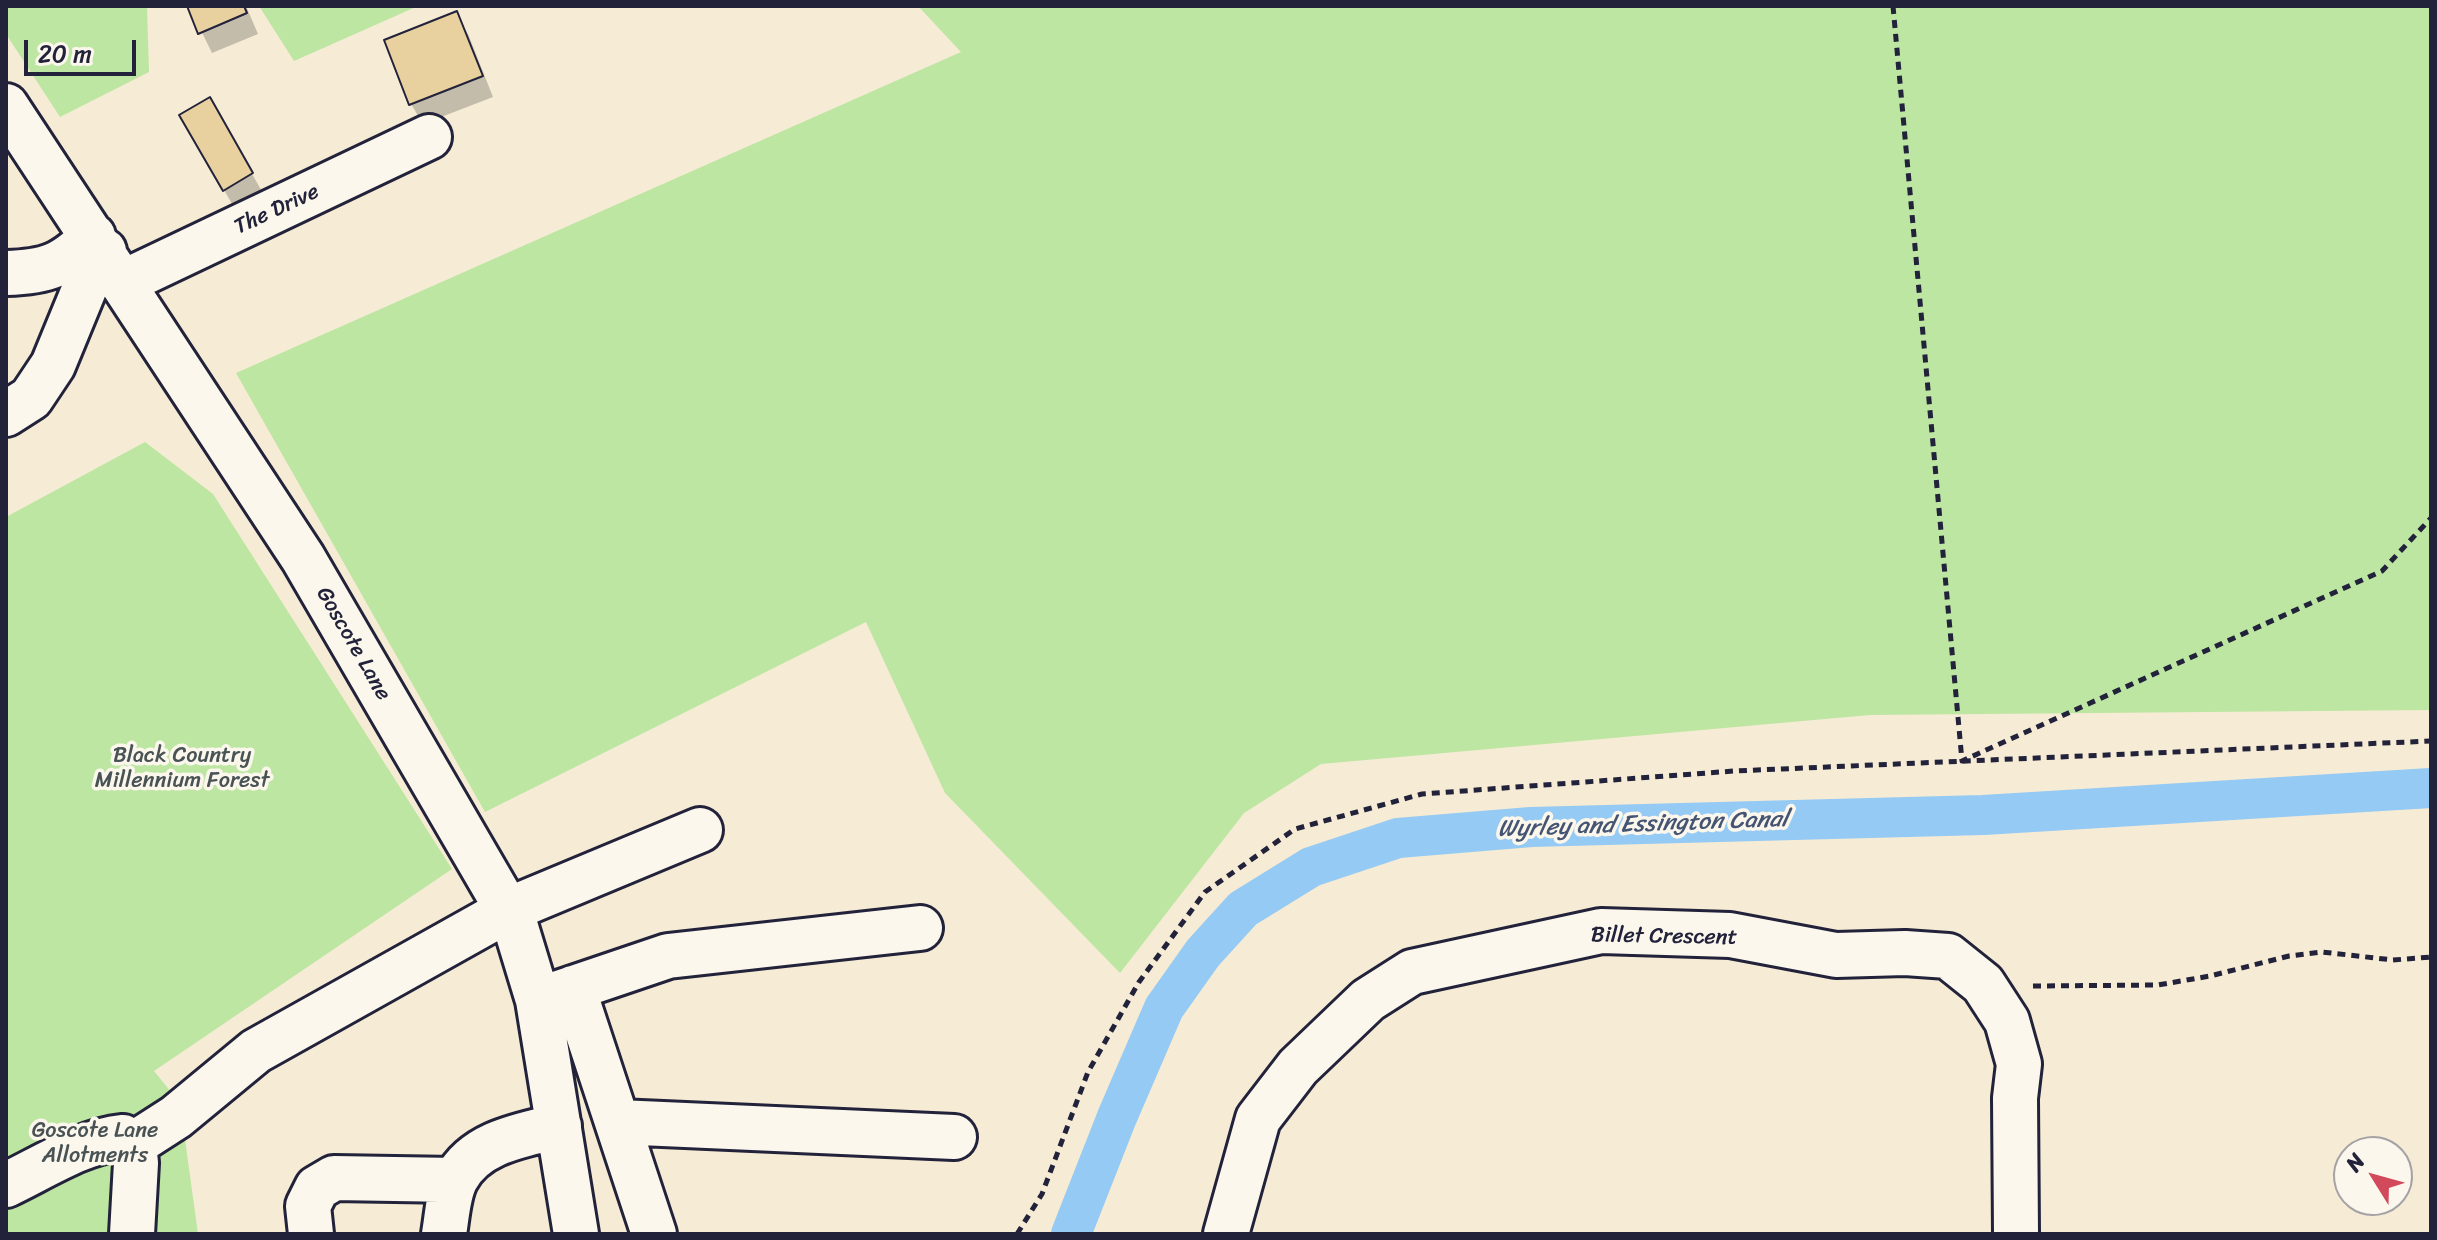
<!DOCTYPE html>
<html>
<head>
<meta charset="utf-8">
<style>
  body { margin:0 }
  #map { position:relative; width:2437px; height:1240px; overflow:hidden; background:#f6ebd5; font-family:Sriracha,sans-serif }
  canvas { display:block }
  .frame { position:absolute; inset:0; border:8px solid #22223b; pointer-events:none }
  .north { position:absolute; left:2333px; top:1136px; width:80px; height:80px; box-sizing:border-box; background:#fbf7ec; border:2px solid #a4a2a5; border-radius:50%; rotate:307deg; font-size:22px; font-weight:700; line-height:32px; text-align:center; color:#22223b }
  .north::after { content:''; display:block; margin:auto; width:28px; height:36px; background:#d1495b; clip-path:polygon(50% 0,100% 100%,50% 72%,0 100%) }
  .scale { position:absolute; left:24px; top:40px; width:112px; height:36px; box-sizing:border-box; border:4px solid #22223b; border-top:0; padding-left:10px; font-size:24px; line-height:28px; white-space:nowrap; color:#22223b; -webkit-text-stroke:6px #fbf7ec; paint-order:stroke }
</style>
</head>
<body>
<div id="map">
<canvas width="2437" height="1240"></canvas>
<div class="frame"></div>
<div class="north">N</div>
<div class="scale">20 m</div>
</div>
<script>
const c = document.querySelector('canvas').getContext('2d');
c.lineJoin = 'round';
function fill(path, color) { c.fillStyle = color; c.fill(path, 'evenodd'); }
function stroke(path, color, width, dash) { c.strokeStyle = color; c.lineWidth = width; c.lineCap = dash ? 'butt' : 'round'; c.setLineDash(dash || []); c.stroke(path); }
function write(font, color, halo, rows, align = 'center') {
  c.font = font + ' Sriracha,sans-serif'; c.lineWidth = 7; c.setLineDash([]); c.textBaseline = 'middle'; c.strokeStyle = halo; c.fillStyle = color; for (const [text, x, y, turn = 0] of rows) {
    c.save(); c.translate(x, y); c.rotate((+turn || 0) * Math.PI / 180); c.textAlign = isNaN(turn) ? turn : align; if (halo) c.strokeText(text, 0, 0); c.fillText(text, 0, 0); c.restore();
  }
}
fill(new Path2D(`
  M6 6H147L149 72 60 117 6 34Z
  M259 6H418L294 61Z
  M918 6H2431V710L1870 715 1321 764 1244 813 1120 973 945 793 866 622 485 812 236 373 961 52Z
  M145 442 213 494 452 869 154 1071 180 1103 198 1234H6V517Z`), '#bde6a2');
fill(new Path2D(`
  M189 6H246L258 34 212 53Z
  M456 14 468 34 493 97 423 124 411 104Z
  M210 100 264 195 236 211 182 116Z`), '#0003');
stroke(new Path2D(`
  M1071 1234 1117 1117 1164 1008 1203 953 1243 909 1311 867 1398 838 1531 827 1983 815 2431 788`), '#94caf3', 40);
const building = new Path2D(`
  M187 6H244L247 13 198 34Z
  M457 11 483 76 409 105 384 40Z
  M210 97 253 173 223 191 179 115Z`);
fill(building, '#e9d09f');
stroke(building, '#22223b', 2);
const minor = new Path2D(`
  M6 106 303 558 514 921 538 1000 576 1234
  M6 273C48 272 64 265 93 236
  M124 282 429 137
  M6 414 31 398 53 365 90 275 104 251
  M573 988 654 1234
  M538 1000 668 956 920 928
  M618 1122 954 1137
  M134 1144 176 1117 256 1051 508 910 700 830
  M6 1185C42 1168 83 1141 123 1137L134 1144 136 1163 132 1234
  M311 1234 308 1206 317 1188 334 1178 455 1180
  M444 1234C447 1217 448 1194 456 1179 475 1142 522 1135 559 1126
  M1226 1234 1258 1119 1298 1067 1368 1000 1412 972 1601 931 1730 935 1836 955 1905 953 1948 956 1983 984 2007 1021 2019 1064 2015 1098 2016 1234`);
stroke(minor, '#22223b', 50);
stroke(new Path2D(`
  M1893 6 1962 761 2382 571 2431 518
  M2033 986 2158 985 2210 976 2289 956 2322 952 2393 960 2431 957
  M1017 1234 1042 1194 1088 1072 1139 982 1205 892 1295 829 1422 794 1734 771 2431 741`), '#22223b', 5, [8, 6]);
stroke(minor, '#fbf7ec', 44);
write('22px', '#22223b', '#fbf7ec', [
  ["The Drive",277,210,-25],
  ["Goscote Lane",353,644,60],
  ["Billet Crescent",1664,937,1]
]);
write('22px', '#495355', '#fbf7ec', [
  ["Black Country",182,756],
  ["Millennium Forest",182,781],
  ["Goscote Lane",95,1131],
  ["Allotments",95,1156]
]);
write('italic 24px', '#445472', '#fbf7ec', [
  ["Wyrley and Essington Canal",1643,825,-2]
]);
</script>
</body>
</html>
